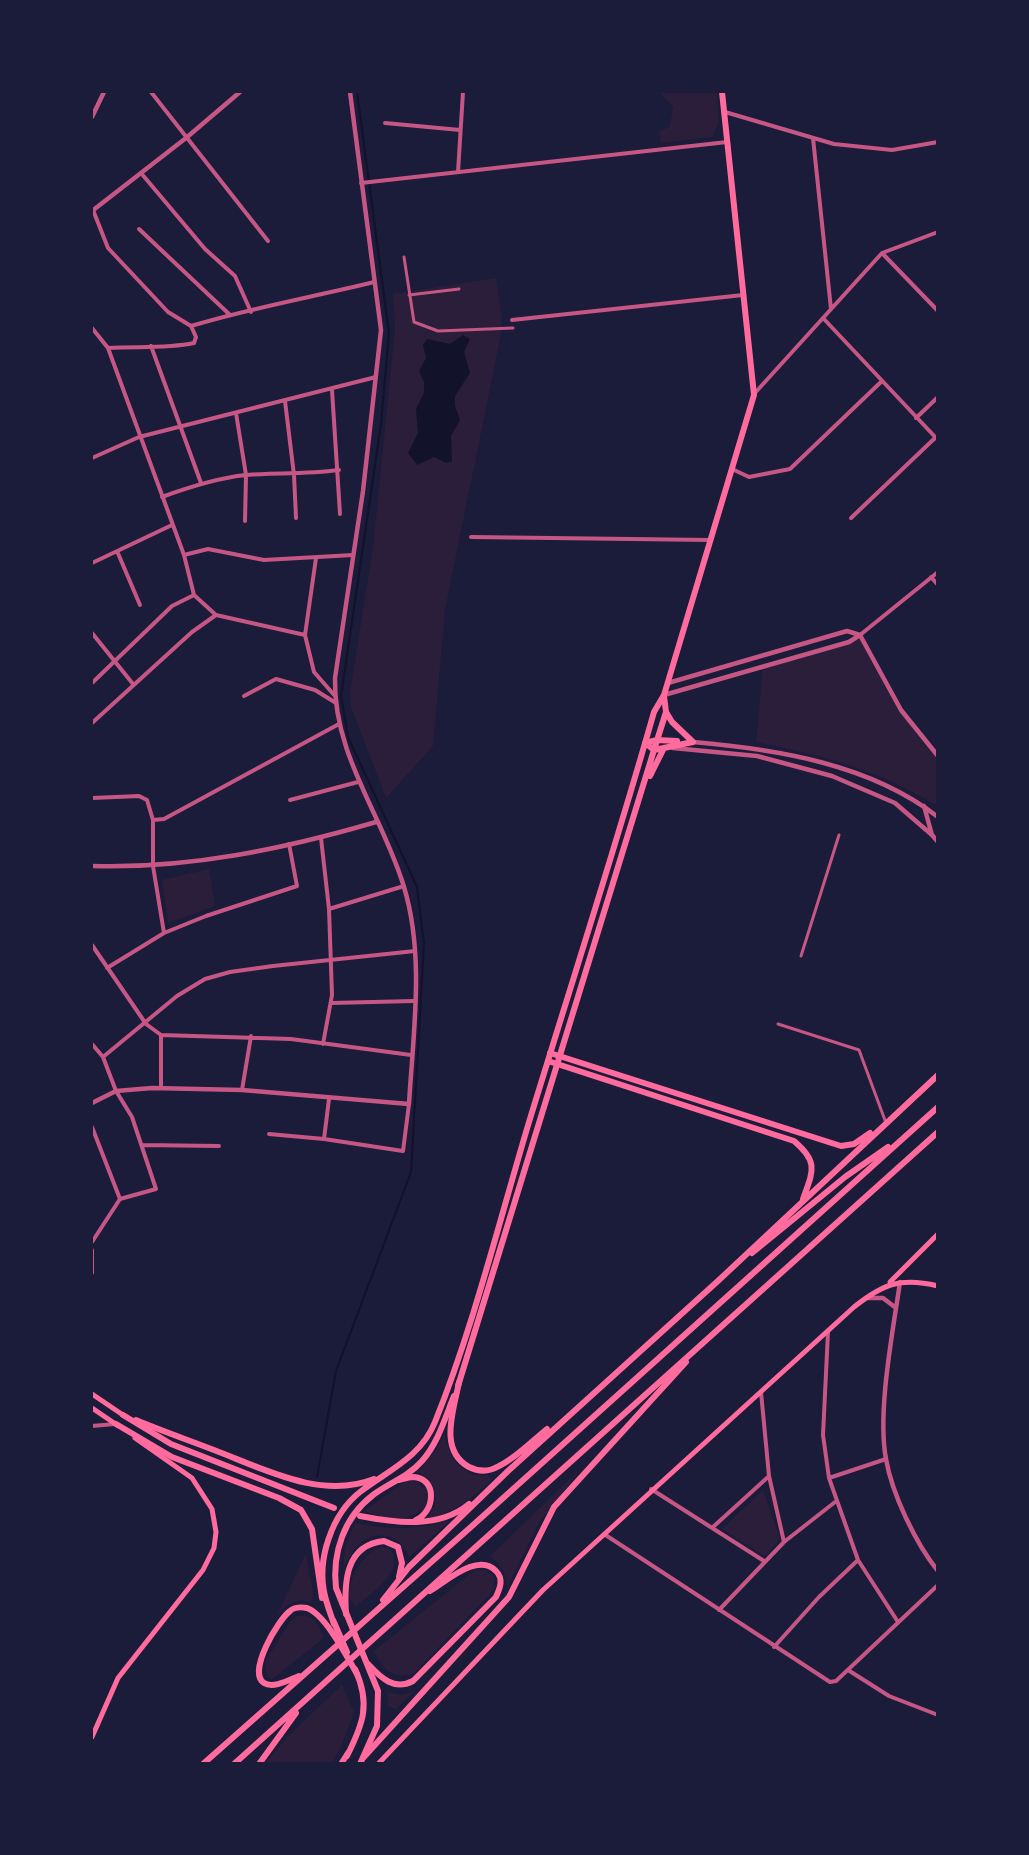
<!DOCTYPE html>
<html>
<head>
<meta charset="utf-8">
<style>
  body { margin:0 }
  #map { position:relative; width:1029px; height:1855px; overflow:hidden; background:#1b1b3a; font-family:"Source Sans 3",sans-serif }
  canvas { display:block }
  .frame { position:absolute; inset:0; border:93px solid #1b1b3a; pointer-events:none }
</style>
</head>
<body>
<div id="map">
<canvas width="1029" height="1855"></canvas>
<div class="frame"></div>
</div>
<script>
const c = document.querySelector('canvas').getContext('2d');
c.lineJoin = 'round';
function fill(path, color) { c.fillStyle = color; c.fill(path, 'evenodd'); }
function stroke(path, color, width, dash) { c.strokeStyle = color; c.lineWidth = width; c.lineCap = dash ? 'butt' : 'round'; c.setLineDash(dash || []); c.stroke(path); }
fill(new Path2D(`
  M659 92H717L719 123 712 137 661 143 659 132 670 126 673 107Z
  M496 278 502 320 500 339 445 610 433 746 386 798 351 707 350 692 373 547 395 329 393 294Z
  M860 635 901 710 937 756V806C879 770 822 755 756 742L763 666 849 642Z
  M209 869 215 906 168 923 162 880Z
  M444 1434C450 1457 460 1478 488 1475L492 1480C471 1499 454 1513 426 1519 443 1501 435 1485 418 1472L437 1449Z
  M583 1466 540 1521 507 1588C506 1573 502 1565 490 1556Z
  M406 1481 417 1482 427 1491 426 1506C407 1525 387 1518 364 1511Z
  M763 1490 780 1539 765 1556 722 1529Z
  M451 1520 409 1557C403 1539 385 1530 367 1539 356 1544 349 1558 343 1568L345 1547 355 1523C389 1530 417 1530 451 1520Z
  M381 1547H387C412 1566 369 1595 355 1607 354 1604 351 1602 350 1599 346 1581 362 1553 381 1547Z
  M306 1554 313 1593 312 1603C296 1595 286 1606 276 1617Z
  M476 1569 491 1573 495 1579 493 1591 414 1673C392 1681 383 1669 374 1651Z
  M297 1616C315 1614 318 1623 324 1638L272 1679 267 1677 265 1662 289 1623Z
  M342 1685 354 1712 341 1747 332 1763H265L290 1734Z
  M387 1692 402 1695 413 1692 396 1709 388 1706Z`), '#2a1e3b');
fill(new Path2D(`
  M463 335 470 339 464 352 470 373 455 396V406L460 420 451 436 452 461 446 463 434 457 417 465 408 453 418 433 416 409 424 393V382L419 371 426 358 423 345 427 339 450 344Z`), '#12122b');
stroke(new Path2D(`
  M317 1477 336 1371 411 1172 424 944 417 887 348 737 341 696 381 424 389 333 357 92`), '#12122b', 2);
stroke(new Path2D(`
  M404 257 414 322 438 331 513 328
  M409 295 459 289
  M801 956 839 835
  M778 1024 859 1050 886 1123`), '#c65784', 3);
stroke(new Path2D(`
  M151 92 268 241
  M725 112 834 144 892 150 938 142
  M385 123 460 130
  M813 138 831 309
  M458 172 463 92
  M141 173 205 249 235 276 251 312
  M361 183 727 142
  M93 210 108 248 168 312 191 326 196 337 194 343C165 349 137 346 108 348
  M139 229 229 314
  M882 253 938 311
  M823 318 938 440
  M512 320 743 295
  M191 326C250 308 313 297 374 282
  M92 328 108 348 184 555 194 595 216 615 305 635 314 672 335 696
  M151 346 201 483
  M332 390 340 514
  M754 394 882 253 938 232
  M285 401 294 475 296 518
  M236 413 246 475 245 521
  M916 418 938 397
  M92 458 139 437 376 377
  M732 469 749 477 790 469 882 381
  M162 497C189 487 217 478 246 475 277 473 308 474 339 470
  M851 518 935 438
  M471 537 710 540
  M117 551 140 605
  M184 555 208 549 264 560 353 555
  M92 563 172 525
  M931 577 938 585
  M92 633 133 684
  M305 635 316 558
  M860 635 938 572
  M92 683 172 606 194 595
  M244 696 276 679 315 690 336 703
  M92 723 192 632 216 615
  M92 798 139 796 147 800 153 820V866L164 933
  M290 800 358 782
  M153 820 164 819 339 724
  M321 838 329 909 332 995 323 1044
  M329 909 404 886
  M92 945 146 1024 161 1035V1088
  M107 968 164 933 206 916 297 886 289 844
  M331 1003 414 1001
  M161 1035 291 1039 411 1055
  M92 1044 103 1057 116 1091 132 1117 156 1189 120 1199 92 1242
  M103 1057 177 996 205 979 230 972 273 966 415 951
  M242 1090 251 1036
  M92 1127 120 1199
  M269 1134 324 1139 403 1151 409 1104
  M324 1139 329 1099
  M142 1145 219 1146
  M92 1250V1273
  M828 1332 823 1435 829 1478 858 1560 898 1622
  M761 1392 769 1476 784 1542
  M92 1426 115 1424
  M829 1478 886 1459
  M651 1489 764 1561
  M713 1527 768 1477
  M604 1534 830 1682 836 1681 938 1585
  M719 1610 784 1542 835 1502
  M774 1647 819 1597 858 1560
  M848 1670 889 1696 938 1715`), '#c65784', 4);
stroke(new Path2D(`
  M92 117 104 92
  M92 211 186 138 240 92
  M860 635 901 710 938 756
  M668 683 847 631 860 635
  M664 695 849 642 860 635
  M693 742C776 749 870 764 938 817
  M673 748 757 756 832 776 895 803 932 835
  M924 806 932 835 938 842
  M92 866C188 869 284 849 376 822
  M92 1103 116 1091 152 1088 242 1090 409 1104C413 1034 425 956 404 887 383 816 333 755 335 678L363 491 381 330 350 92
  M900 1282C893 1331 877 1412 886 1459 892 1494 916 1544 938 1571
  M866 1298H883L896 1308`), '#c65784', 4.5);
stroke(new Path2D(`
  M890 1282 938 1234
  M92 1394 123 1415
  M92 1408 117 1425
  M92 1737 118 1678 203 1570 214 1548 216 1532 212 1509 192 1478 135 1438
  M378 1764 543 1590 854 1307C883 1284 900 1277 938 1286`), '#ff6b9d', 5);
stroke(new Path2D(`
  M666 712 672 722 693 742
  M645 743 654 750 693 742
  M645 743 657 740 677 741
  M650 776 664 748
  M458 1386 654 750 666 712 664 696
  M136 1420C162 1431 188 1440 214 1450 264 1469 321 1500 374 1479
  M116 1424 172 1457 279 1498 301 1510 312 1529 322 1598
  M333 1620 347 1652
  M334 1624C331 1615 327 1605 325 1596 316 1560 332 1514 360 1492 389 1470 421 1457 435 1422 474 1325 499 1222 529 1122 571 985 615 849 654 712L664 695 754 395 722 92
  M347 1756C363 1724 371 1704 355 1669
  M360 1764 377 1726 378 1691 336 1588C332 1553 344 1517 373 1495 389 1483 408 1477 422 1461 438 1443 445 1418 454 1396`), '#ff6b9d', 6);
stroke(new Path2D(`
  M550 1053 841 1146 854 1144 870 1133
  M548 1061 794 1141C819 1162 813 1171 803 1199
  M752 1253 845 1177 888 1147
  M459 1382C454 1410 438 1450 469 1467 479 1472 489 1472 499 1466 516 1458 532 1441 547 1429
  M123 1415 171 1444 334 1508
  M399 1480C403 1479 409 1477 413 1477 438 1478 435 1512 416 1520
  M360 1516C396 1523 439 1529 469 1504
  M383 1600 409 1567 508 1471 719 1280 938 1075
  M346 1614C344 1583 345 1545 384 1541L398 1547 402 1563 399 1577
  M368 1664C381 1678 394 1691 413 1681L496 1597C500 1588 504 1579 496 1571 478 1552 447 1581 430 1591
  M299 1676C289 1680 273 1689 264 1683 247 1672 278 1620 290 1611 294 1607 302 1607 307 1608 326 1615 347 1657 357 1674
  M364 1757 509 1597 554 1507 686 1362
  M203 1764 472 1526 938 1107
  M234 1764 938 1132
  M259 1764 296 1713
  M341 1764 348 1753`), '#ff6b9d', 6);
</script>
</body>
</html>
